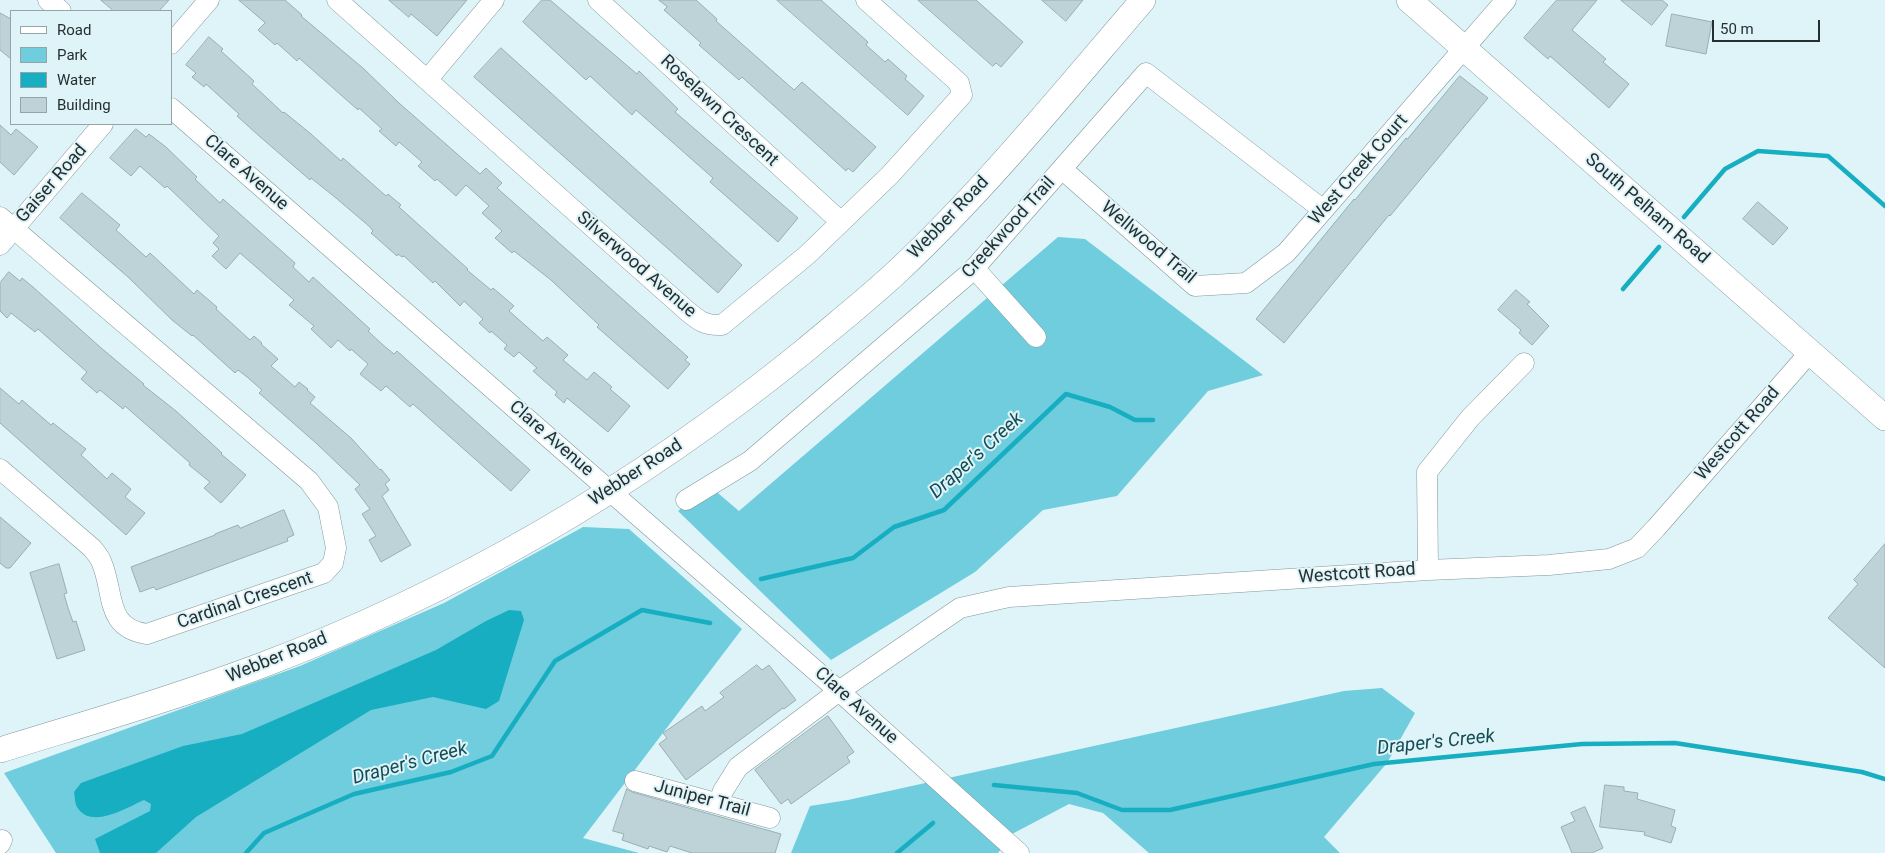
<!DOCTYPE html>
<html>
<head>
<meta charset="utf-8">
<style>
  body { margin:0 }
  #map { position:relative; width:1885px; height:853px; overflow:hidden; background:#def4f8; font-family:Roboto,sans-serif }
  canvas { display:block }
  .legend { position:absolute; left:10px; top:10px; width:162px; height:115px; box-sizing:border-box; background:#def4f8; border:1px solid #94a5a8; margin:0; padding:6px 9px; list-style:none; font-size:15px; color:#262e30 }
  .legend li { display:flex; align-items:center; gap:10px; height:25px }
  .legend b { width:25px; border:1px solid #94a5a8 }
  .scale { position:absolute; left:1712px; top:20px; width:108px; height:22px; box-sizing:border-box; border:2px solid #262e30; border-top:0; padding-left:6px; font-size:15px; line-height:18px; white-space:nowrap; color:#262e30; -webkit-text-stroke:4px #def4f8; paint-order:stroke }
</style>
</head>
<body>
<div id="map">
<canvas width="1885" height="853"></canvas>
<ul class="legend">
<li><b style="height:6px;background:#fff"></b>Road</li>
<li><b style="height:14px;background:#6fcdde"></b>Park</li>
<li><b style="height:14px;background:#17aec2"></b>Water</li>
<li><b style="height:14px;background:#bdd3d7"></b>Building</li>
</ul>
<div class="scale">50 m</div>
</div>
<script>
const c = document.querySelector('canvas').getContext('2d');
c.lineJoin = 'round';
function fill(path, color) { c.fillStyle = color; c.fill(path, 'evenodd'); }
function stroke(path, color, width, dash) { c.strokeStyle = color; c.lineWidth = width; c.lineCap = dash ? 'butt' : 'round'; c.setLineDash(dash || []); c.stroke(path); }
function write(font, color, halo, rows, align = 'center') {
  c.font = font + ' Roboto,sans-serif'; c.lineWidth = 4; c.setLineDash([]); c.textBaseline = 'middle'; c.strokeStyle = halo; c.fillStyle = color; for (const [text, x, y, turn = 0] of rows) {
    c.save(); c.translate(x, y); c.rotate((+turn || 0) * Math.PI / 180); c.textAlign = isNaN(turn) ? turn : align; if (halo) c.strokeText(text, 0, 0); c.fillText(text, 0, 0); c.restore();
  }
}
fill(new Path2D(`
  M1058 237 1085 239 1263 375 1208 391 1117 496 1043 510 975 572 831 660 678 511 712 488 739 511Z
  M583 527 629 529 742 629 583 838 639 853H56L4 773 300 666 444 603Z
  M1382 688 1415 713 1387 763 1324 837 1340 853H1149L1103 813 1069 804 1012 834 998 853H791L810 806 848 800 1344 691Z`), '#6fcdde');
fill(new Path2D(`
  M509 610 521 611 524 620 499 701 486 709 433 697 371 710 196 817 156 853H100L95 839 150 811 151 804 144 800C126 808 91 830 77 807 75 804 75 797 74 792L81 783 183 746 242 734 436 650 486 621Z`), '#17aec2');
stroke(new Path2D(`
  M1684 217 1725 169 1758 151 1828 156 1885 206
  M1623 289 1659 247
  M761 579 853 558 894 527 944 510 1066 394 1110 407 1135 420H1153
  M994 785 1077 793 1122 810H1170L1374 764 1582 744 1675 743 1862 772 1885 779
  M246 853 264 833 354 794 451 772 492 756 555 661 642 610 710 623
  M897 853 933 823`), '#17aec2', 4.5);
const building = new Path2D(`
  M101 0H169L159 11H114Z
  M239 0H285L302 15 301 16 364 69 399 103 480 174 486 168 502 183 497 188 688 357 685 360 690 364 668 389 597 327 599 325 551 280 514 251 512 253 495 238 502 231 482 213 489 206 466 185 456 196 437 179 435 181 418 166 422 162 399 142 396 146 379 131 382 129 359 108 358 110 299 58 297 61 277 43 275 45 258 30 265 23Z
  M389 0H467L437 36 411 14 409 17Z
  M542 0H550L637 74 639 71 678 109 675 112 798 218 778 242 710 182 713 178 636 110 632 115 590 76 586 80 523 22Z
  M659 0H696L717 19 716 21 794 90 802 82 876 147 853 172 848 168 846 171 742 77 739 80 699 45 701 43 664 10 667 7Z
  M777 0H821L868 42 866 45 875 53 885 62 888 59 907 76 905 79 924 96 908 115Z
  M918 0H976L1023 42 1001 67 996 63 993 66Z
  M1042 0H1083L1066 21Z
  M1557 0H1597L1572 30 1606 59 1603 62 1629 84 1609 108 1550 56 1548 59 1524 38Z
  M1621 0H1662L1668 5 1652 25Z
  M0 13 11 19V59L0 50Z
  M1672 14 1712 22 1706 54 1666 46Z
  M209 37 223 49 221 51 254 81 252 84 283 113 284 112 311 134 341 161 343 158 386 196 388 194 401 205 399 207 468 269 467 270 491 290 493 288 514 306 509 311 543 341 547 337 568 355 563 360 587 380 594 372 612 387 610 389 630 406 608 432 567 398 564 403 555 395 557 392 533 371 537 368 519 352 514 357 504 349 507 345 491 331 490 333 479 323 483 319 464 301 460 306 435 281 433 283 404 256 402 257 398 254 397 256 371 233 373 231 370 227 336 198 311 178 310 180 258 135 237 116 239 114 206 84 204 87 192 77 196 73 186 65Z
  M501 48 742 265 718 293 474 77Z
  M1460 76 1488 98 1390 216 1389 215 1284 343 1256 319 1354 199 1355 200 1406 138 1407 139Z
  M0 125 11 135 16 129 38 147 14 175 0 162Z
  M136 129 146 137 149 134 166 147 197 177 195 179 220 203 223 199 295 263 293 267 309 282 313 277 370 329 368 331 383 345 394 354 397 351 530 470 511 491 413 404 410 407 386 386 381 391 360 374 368 364 351 349 350 351 338 340 331 348 311 329 314 326 289 305 294 300 240 253 226 269 212 256 219 249 213 243 219 236 167 186 165 188 140 166 131 176 110 158Z
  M82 193 120 225 116 230 146 257 150 253 194 294 197 290 217 307 216 309 250 340 254 336 262 343 261 344 278 359 271 366 295 387 299 382 308 389 307 390 315 397 310 403 351 438 380 470 381 469 390 480 385 484 389 490 382 496 411 545 381 562 369 540 376 536 362 514 370 509 355 489 360 485 316 443 259 393 262 390 247 377 238 370 235 373 193 335 192 336 172 320 128 277 60 218Z
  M1758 202 1788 228 1773 245 1743 219Z
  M9 272 20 281 22 278 33 287 100 347 144 384 143 385 176 411 222 453 221 454 246 475 221 503 204 488 210 482 189 465 190 463 125 406 123 409 100 390 97 393 81 379 87 372 38 329 35 332 11 313 7 318 0 311V283Z
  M1516 290 1530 302 1527 304 1549 326 1532 345 1519 333 1521 330 1498 310Z
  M0 388 19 404 22 400 51 425 53 423 86 449 81 455 107 479 112 473 131 489 125 497 145 513 126 535 0 423Z
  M284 510 294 535 287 538 288 541 156 590 154 587 140 592 131 567 215 535V534L238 525 240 528Z
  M0 517 31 543 10 568H6L0 563Z
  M1885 544V668L1828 618 1858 584 1854 580Z
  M59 564 67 593 64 594 68 608 73 622 76 621 85 650 57 659 30 573Z
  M757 665 762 670 769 665 796 700 784 709 783 708 686 780 659 744 667 738 663 733 702 706 705 711 724 697 720 693Z
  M828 716 854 752 847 757 850 762 791 804 788 799 781 804 755 770Z
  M1605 785 1624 787V791L1638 793 1637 799 1675 810 1671 826 1676 828 1671 843 1644 835 1645 832 1600 827Z
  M627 789 632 792 781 834 775 853H692L670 846 667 852 649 846 648 849 622 840 624 834 613 831Z
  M1585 807 1603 848 1592 853H1572L1561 827 1575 821 1571 813Z`);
fill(building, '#bdd3d7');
stroke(building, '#99aeb2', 1);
const minor = new Path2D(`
  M48 0 61 11
  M337 0 686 310C699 321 705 326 722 325L807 255 890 175 962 95 959 83 866 0
  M598 0 841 222
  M171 44 209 0
  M427 80 494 0
  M171 108 839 691 1019 853
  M1062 169 1195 286 1246 283 1286 253 1506 0
  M0 217 309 481 328 507 336 548 333 563 324 573 147 634C104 628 115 592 101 561 99 556 95 552 92 548L0 469
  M0 245 103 124
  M974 268 1036 337
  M686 500 750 461 972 271 1146 73 1318 206
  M1428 570 1427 472 1470 418 1524 363
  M635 781 770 818
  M718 804 723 791 738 767 839 691 960 608 1009 597 1428 570 1549 565 1609 559 1637 548 1656 528 1811 351
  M0 844 2 840`);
const major = new Path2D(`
  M1409 0 1885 418
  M0 750C87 723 175 698 260 666 456 592 640 484 803 352 835 325 868 299 899 270 987 187 1064 92 1143 0`);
stroke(minor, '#82979b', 21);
stroke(major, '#82979b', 26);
stroke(minor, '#fff', 20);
stroke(major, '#fff', 25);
write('18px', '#262e30', '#def4f8', [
  ["Roselawn Crescent",719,111,43],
  ["West Creek Court",1359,170,-49],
  ["Clare Avenue",246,173,41],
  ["Gaiser Road",52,184,-49],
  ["South Pelham Road",1647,209,41],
  ["Webber Road",949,218,-46],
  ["Creekwood Trail",1009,228,-48],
  ["Wellwood Trail",1148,243,40],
  ["Silverwood Avenue",636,265,41],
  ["Westcott Road",1738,434,-49],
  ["Clare Avenue",551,439,41],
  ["Webber Road",636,473,-33],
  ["Westcott Road",1357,574,-4],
  ["Cardinal Crescent",245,601,-19],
  ["Webber Road",277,658,-22],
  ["Clare Avenue",856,706,42],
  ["Juniper Trail",702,799,15]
]);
write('italic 19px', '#144d55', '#def4f8', [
  ["Draper's Creek",977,456,-42],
  ["Draper's Creek",1436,743,-6],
  ["Draper's Creek",410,764,-15]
]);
</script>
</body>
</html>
